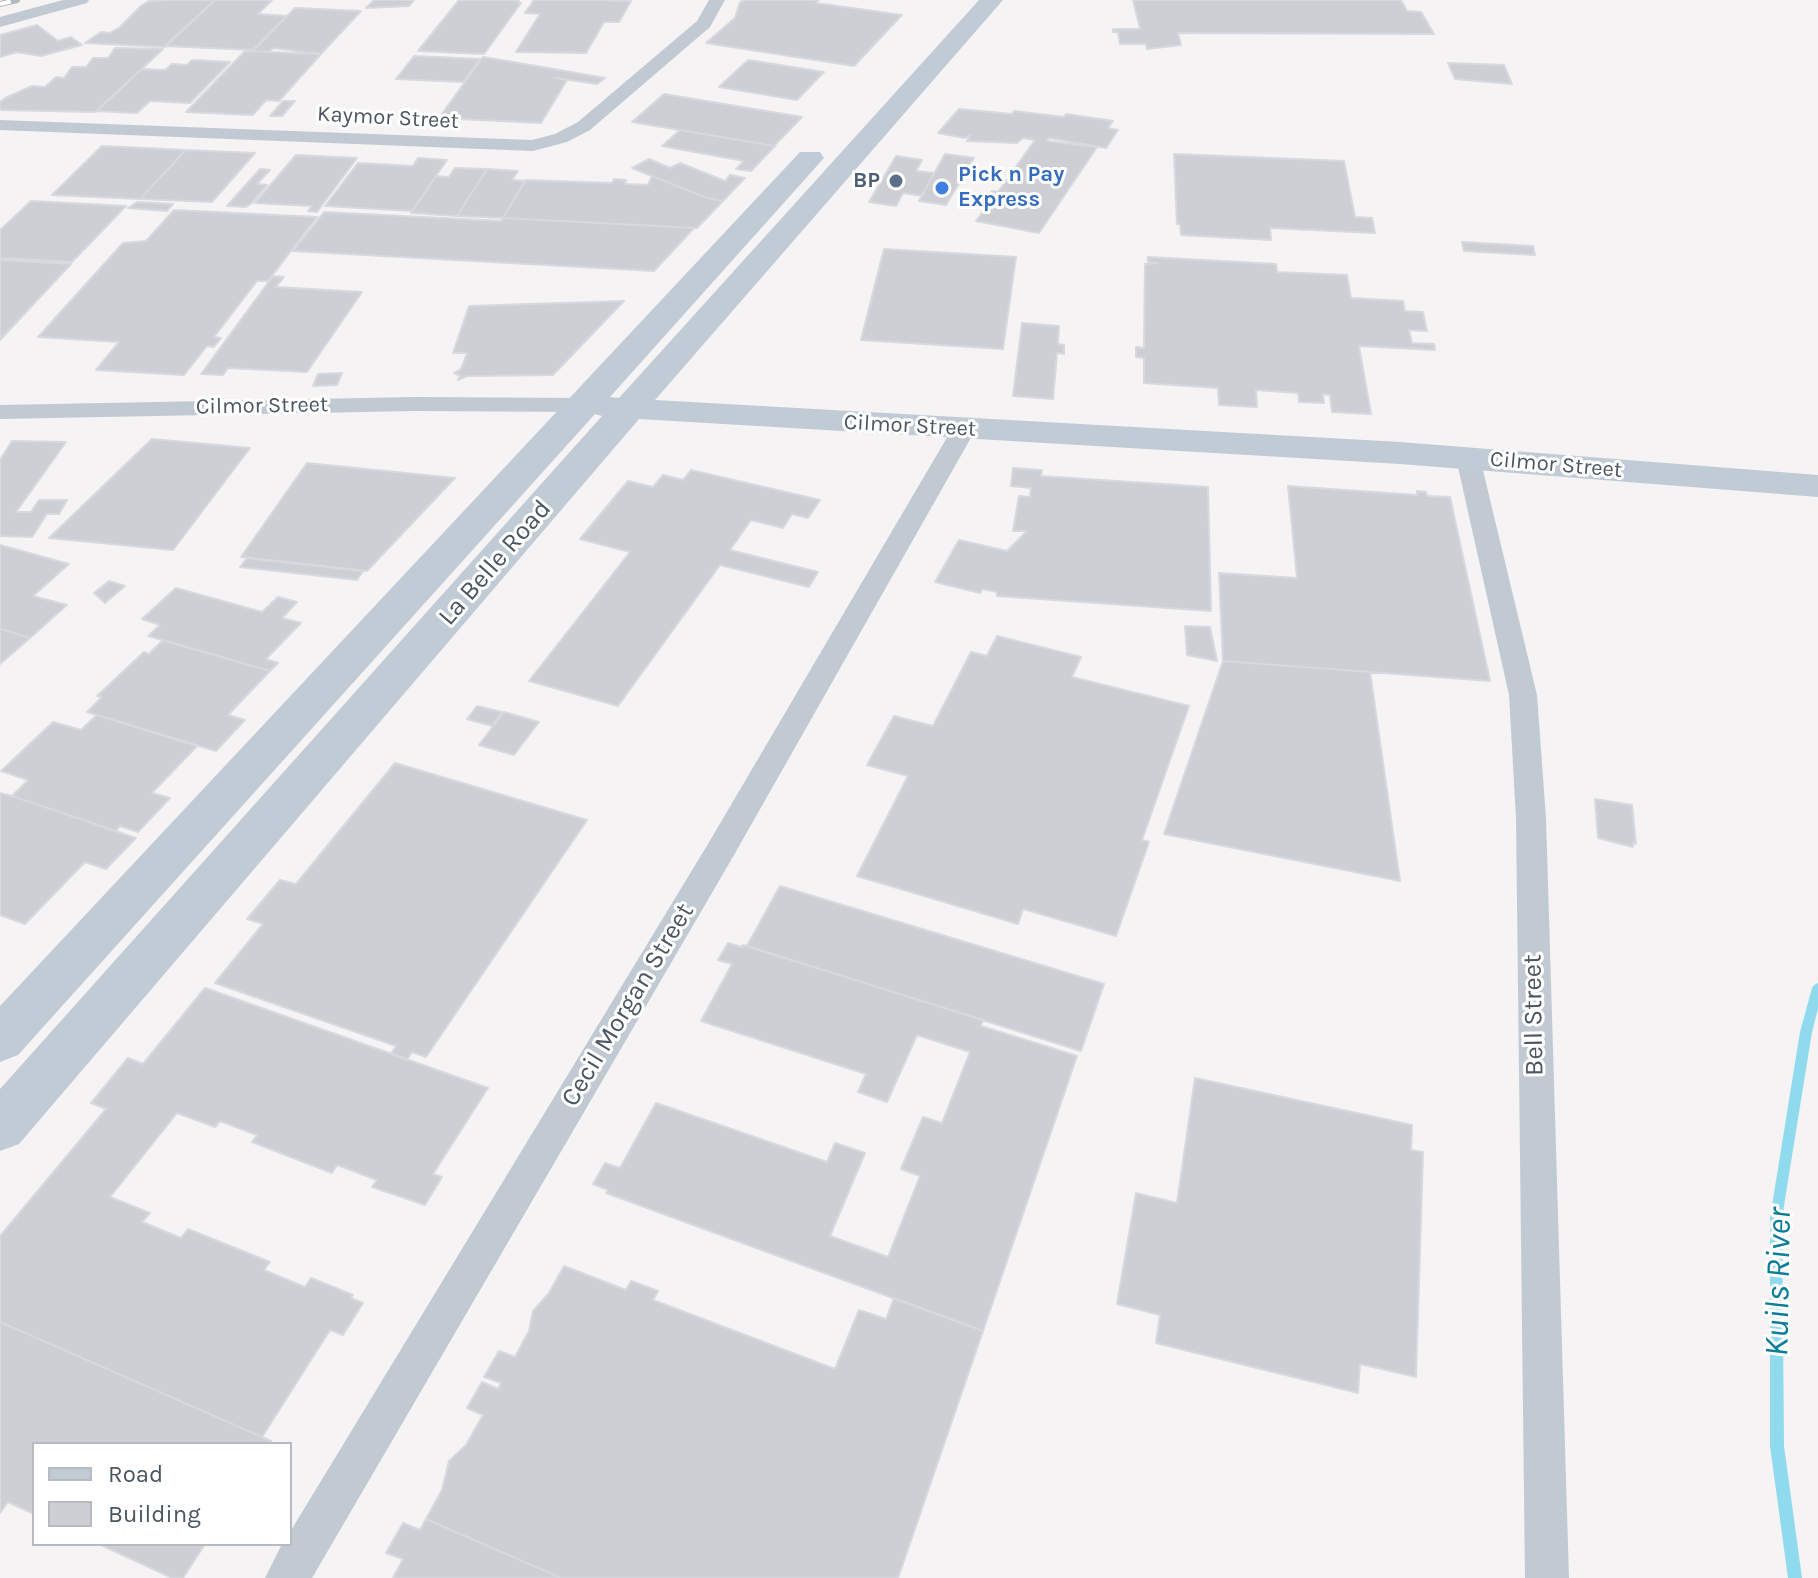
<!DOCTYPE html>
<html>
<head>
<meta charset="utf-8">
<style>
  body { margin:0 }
  #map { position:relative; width:1818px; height:1578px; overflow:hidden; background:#f5f3f3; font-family:Karla,sans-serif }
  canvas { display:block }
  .legend { position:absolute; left:32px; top:1442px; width:260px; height:104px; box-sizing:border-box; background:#fff; border:2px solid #b7bbc0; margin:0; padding:10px 14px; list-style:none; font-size:24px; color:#4a5661 }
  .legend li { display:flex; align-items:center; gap:16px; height:40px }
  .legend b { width:40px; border:2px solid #b7bbc0 }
</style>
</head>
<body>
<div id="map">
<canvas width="1818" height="1578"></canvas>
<ul class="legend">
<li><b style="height:10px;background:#c1cbd6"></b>Road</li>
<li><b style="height:22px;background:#cdcfd5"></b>Building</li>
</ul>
</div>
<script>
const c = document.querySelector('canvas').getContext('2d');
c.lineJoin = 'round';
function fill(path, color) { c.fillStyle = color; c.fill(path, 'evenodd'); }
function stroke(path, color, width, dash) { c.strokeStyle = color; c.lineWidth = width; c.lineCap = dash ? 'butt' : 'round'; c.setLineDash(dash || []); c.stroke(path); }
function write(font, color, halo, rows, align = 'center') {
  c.font = font + ' Karla,sans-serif'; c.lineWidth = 6; c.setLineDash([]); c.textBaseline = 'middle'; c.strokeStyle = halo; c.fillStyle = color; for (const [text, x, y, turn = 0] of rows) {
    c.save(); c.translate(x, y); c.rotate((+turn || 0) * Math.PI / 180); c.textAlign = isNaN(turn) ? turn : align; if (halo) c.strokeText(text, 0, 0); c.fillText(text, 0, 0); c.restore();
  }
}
fill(new Path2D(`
  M1818 983V1009L1812 1032 1782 1218 1784 1446 1802 1578H1788L1770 1446V1218L1800 1032 1812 988 1814 985Z`), '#90daee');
const building = new Path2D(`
  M173 0H215L165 47 85 43 101 32 110 33 120 27 141 6 149 1Z
  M215 0H272L258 14 287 16 254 50 165 46Z
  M374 0H414L409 6 366 8Z
  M459 0H519L518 2 521 3 484 54 418 51Z
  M534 0H600L631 1 619 22H604L586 53 516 52 540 14 525 13Z
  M746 0H819L816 3 902 15 854 66 706 43 735 18 740 2Z
  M1133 0H1401L1407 11 1421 12 1434 34 1178 33 1181 45 1147 49 1146 44H1120L1118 32H1113V29H1140Z
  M295 8 361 11 321 54 273 48 269 52 252 51Z
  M37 25 58 41 71 37 82 45 41 56 17 52 0 57V35Z
  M115 48 163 49 96 112 0 110V102L5 98 32 86 45 87 56 77 64 78 72 67H86L93 58H108Z
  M245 51 321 54 279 101 266 100 253 115 186 112Z
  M414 56 480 59 463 82 396 79Z
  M483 57 548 68 605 78 597 84 556 78 567 80 541 123 439 118Z
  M192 60 230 62 190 103 150 101 137 113 96 111 142 69 165 70 172 64 187 65Z
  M748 60 824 72 797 100 719 87Z
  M1448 63 1504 65 1512 84 1455 79Z
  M664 94 802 117 774 146 632 122Z
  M283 101H295L282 116H270Z
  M959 109 1012 114 1014 111 1064 117 1066 114 1113 121 1108 128 1118 130 1106 148 1049 138 1047 141 1097 147 1039 233 976 221 990 202 985 201 992 191 998 192 1035 140 1023 138 1017 143 967 141 971 135 965 138 938 133Z
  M680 130 774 146H775L751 171 736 169 744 161 662 146Z
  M102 146 186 150 140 199 52 195Z
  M186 150 255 153 212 202 140 199Z
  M945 154 974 158 946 205 919 201Z
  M1174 154 1344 161 1355 217 1372 218 1375 233 1270 228 1271 240 1181 235 1180 224H1177Z
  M296 155 357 158 317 212 308 211 312 206 255 203Z
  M896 156 922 160 916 171 934 173 922 196 903 193 896 206 869 202Z
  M418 158 447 160 412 211 325 206 358 163 413 166Z
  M649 159 670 168 680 163 725 181 730 175 745 178 723 201 707 198 632 168Z
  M455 168 487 169 457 216 411 213 436 176 449 177Z
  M260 169 270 170 257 184 267 185 252 203 246 207 227 206Z
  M487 169 518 171 512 180 525 181 503 218 457 216Z
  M652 176 707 198 723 201 697 228 503 218 526 180 612 183 614 179 626 180 625 184 648 185Z
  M31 201 126 206 72 262 0 258V230Z
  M137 202 173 204 167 211 128 208Z
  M174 210 317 217 268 281H257L214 337 221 338 214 347 207 346 184 375 96 370 119 342 38 337 123 243 146 241Z
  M324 212 501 221 503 218 694 228 654 271 293 251Z
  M1462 242 1533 246 1535 255 1464 251Z
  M884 249 1016 257 1003 349 861 340Z
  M1148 257 1276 264 1277 272 1347 275 1351 298 1403 301 1405 311 1423 312 1427 331 1409 330 1412 343 1434 344 1435 350 1359 346 1371 414 1332 412 1330 395 1323 394 1324 403 1299 402 1298 393 1256 390 1257 407 1219 405 1218 388 1144 383V358L1136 357V347L1144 348 1145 264 1158 263 1148 262Z
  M0 260 71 264 0 340Z
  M273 276 284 277 276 287 362 292 307 372 228 368 223 375 201 374Z
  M624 301 553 375 467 376 458 380 460 376 454 373 461 369 467 353H453L469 306Z
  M1022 323 1059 326 1058 344 1064 345V354L1057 353 1053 399 1013 396Z
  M342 373 337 385 313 386 318 374Z
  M152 439 250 448 173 550 49 538Z
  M12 441 66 442 16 512H31L39 500H67L59 514H47L32 537 0 536V460Z
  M307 463 455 478 367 571 241 557Z
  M1013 468 1042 470 1041 476 1208 487 1211 611 997 596V592L982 589 980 593 935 582 959 540 1007 551 1027 531H1013L1019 496 1030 497 1031 488 1011 486Z
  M691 470 820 500 808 518 792 514 783 528 751 520 730 550 818 572 809 587 720 565 618 706 529 681 630 552 580 539 628 481 653 487 663 475 683 480Z
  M1288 486 1417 495V491L1426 492 1427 496 1450 497 1490 681 1223 661 1219 573 1297 578Z
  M0 545 69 564 33 596 67 605 30 638 0 629Z
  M247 558 363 571 357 580 240 567Z
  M109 581 125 586 105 603 94 593Z
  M176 588 262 612 278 597 297 602 282 618 301 623 266 659 278 663 270 671 148 636 160 625 142 619Z
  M1185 626 1210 627 1217 661 1187 655Z
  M0 629 30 638 0 664Z
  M997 636 1081 657 1072 677 1189 706 1142 840 1149 842 1116 936 1023 909 1018 924 857 876 908 776 867 765 894 716 933 726 971 652 987 656Z
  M163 640 270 671 228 715 245 720 216 751 87 712 102 697 97 696 144 652 149 654Z
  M1223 661 1370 672 1400 881 1164 834Z
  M477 706 502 712 492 726 467 719Z
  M504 712 539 722 514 755 479 745Z
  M97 715 197 746 152 793 170 798 138 832 120 826 116 831 12 796 28 780 1 771 53 722 81 730Z
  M395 763 587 820 426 1057 412 1052 407 1060 391 1054 396 1046 215 983 263 924 247 919 280 880 296 884Z
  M0 793 12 796 136 838 106 869 85 862 25 924 0 915Z
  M1595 799 1632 805 1636 844 1633 843V847L1598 838Z
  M780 886 1104 984 1081 1051 747 946Z
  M728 943 742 947 743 945 983 1020 981 1026 1077 1056 983 1331 606 1193 608 1190 593 1184 605 1163 620 1168 656 1103 827 1162 835 1143 865 1153 830 1236 888 1257 920 1176 901 1169 923 1117 942 1123 970 1052 917 1035 887 1102 858 1092 866 1074 701 1021 732 964 718 960Z
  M205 988 488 1088 433 1174 442 1177 425 1205 372 1187 377 1180 337 1165 332 1173 252 1142 257 1135 220 1121 215 1127 177 1113 110 1197 150 1213 142 1222 181 1238 188 1229 270 1262 264 1270 305 1287 311 1278 353 1295 351 1298 363 1303 343 1335 330 1330 262 1437 0 1322V1236L106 1109 91 1103 128 1058 143 1064Z
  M1195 1078 1412 1125 1411 1150 1423 1152 1416 1377 1360 1364 1358 1393 1156 1343 1160 1315 1117 1304 1136 1193 1177 1203Z
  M564 1266 626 1290 631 1281 658 1291 653 1300 835 1369 859 1310 886 1319 894 1298 983 1331 898 1578H561L426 1519 442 1490 449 1461 466 1445 483 1415 467 1408 482 1382 498 1389 501 1383 484 1377 499 1351 515 1357 529 1331 533 1311 549 1293Z
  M0 1322 262 1437 271 1441 269 1444H34V1514L8 1502 0 1513Z
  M426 1519 561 1578H393L403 1559 386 1553 403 1523 420 1530Z
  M99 1544H205L183 1578H172Z`);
fill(building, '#cdcfd5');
stroke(building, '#d7d9de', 2);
fill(new Path2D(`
  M63 0H89L87 3 0 27V17Z
  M709 0H725L710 27 590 130 567 142 533 151 0 130V120L532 140 555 134 578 122 697 21Z
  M415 397 581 398 589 400 592 405 589 410 581 412 415 411 0 419V405Z
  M964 422 972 424 976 429 730 862 312 1578H265L282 1544H290V1532L708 844 952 429 956 424Z
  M1468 451 1476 453 1480 458 1537 695 1546 818 1569 1578H1525L1516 818 1509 695 1456 458 1460 453Z`), '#c1cad2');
fill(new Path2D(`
  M979 0H1003L655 400 1400 442 1818 475V497L1400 464 639 419 19 1144 0 1151V1089L602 416 595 414 18 1055 0 1062V1006L800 152H820L824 158 610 397 619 398Z`), '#c1cbd6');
const rail = new Path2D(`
  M0 4 17 0`);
stroke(rail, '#b5b8bd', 6);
stroke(rail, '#fff', 4, [11]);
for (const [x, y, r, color] of [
  [896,181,8,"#5c6f8a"],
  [942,188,8,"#3f7fe0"]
]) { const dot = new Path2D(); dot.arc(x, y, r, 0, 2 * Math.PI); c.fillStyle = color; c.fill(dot); stroke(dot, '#fff', 3); }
write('22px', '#4a5661', '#fff', [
  ["Kaymor Street",388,118,3],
  ["Cilmor Street",262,406,-1],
  ["Cilmor Street",910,426,3],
  ["Cilmor Street",1556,465,5]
]);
write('bold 22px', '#366cbe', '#fff', [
  ["Pick n Pay",958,175],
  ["Express",958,200]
], 'left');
write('bold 22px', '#4e5e75', '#fff', [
  ["BP",880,181]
], 'right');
write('26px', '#4a5661', '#fff', [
  ["La Belle Road",495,563,-49],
  ["Cecil Morgan Street",628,1005,-59],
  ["Bell Street",1534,1015,-91]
]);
write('italic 34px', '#0c7c9b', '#fff', [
  ["Kuils River",1779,1282,-89]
]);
</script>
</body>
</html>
